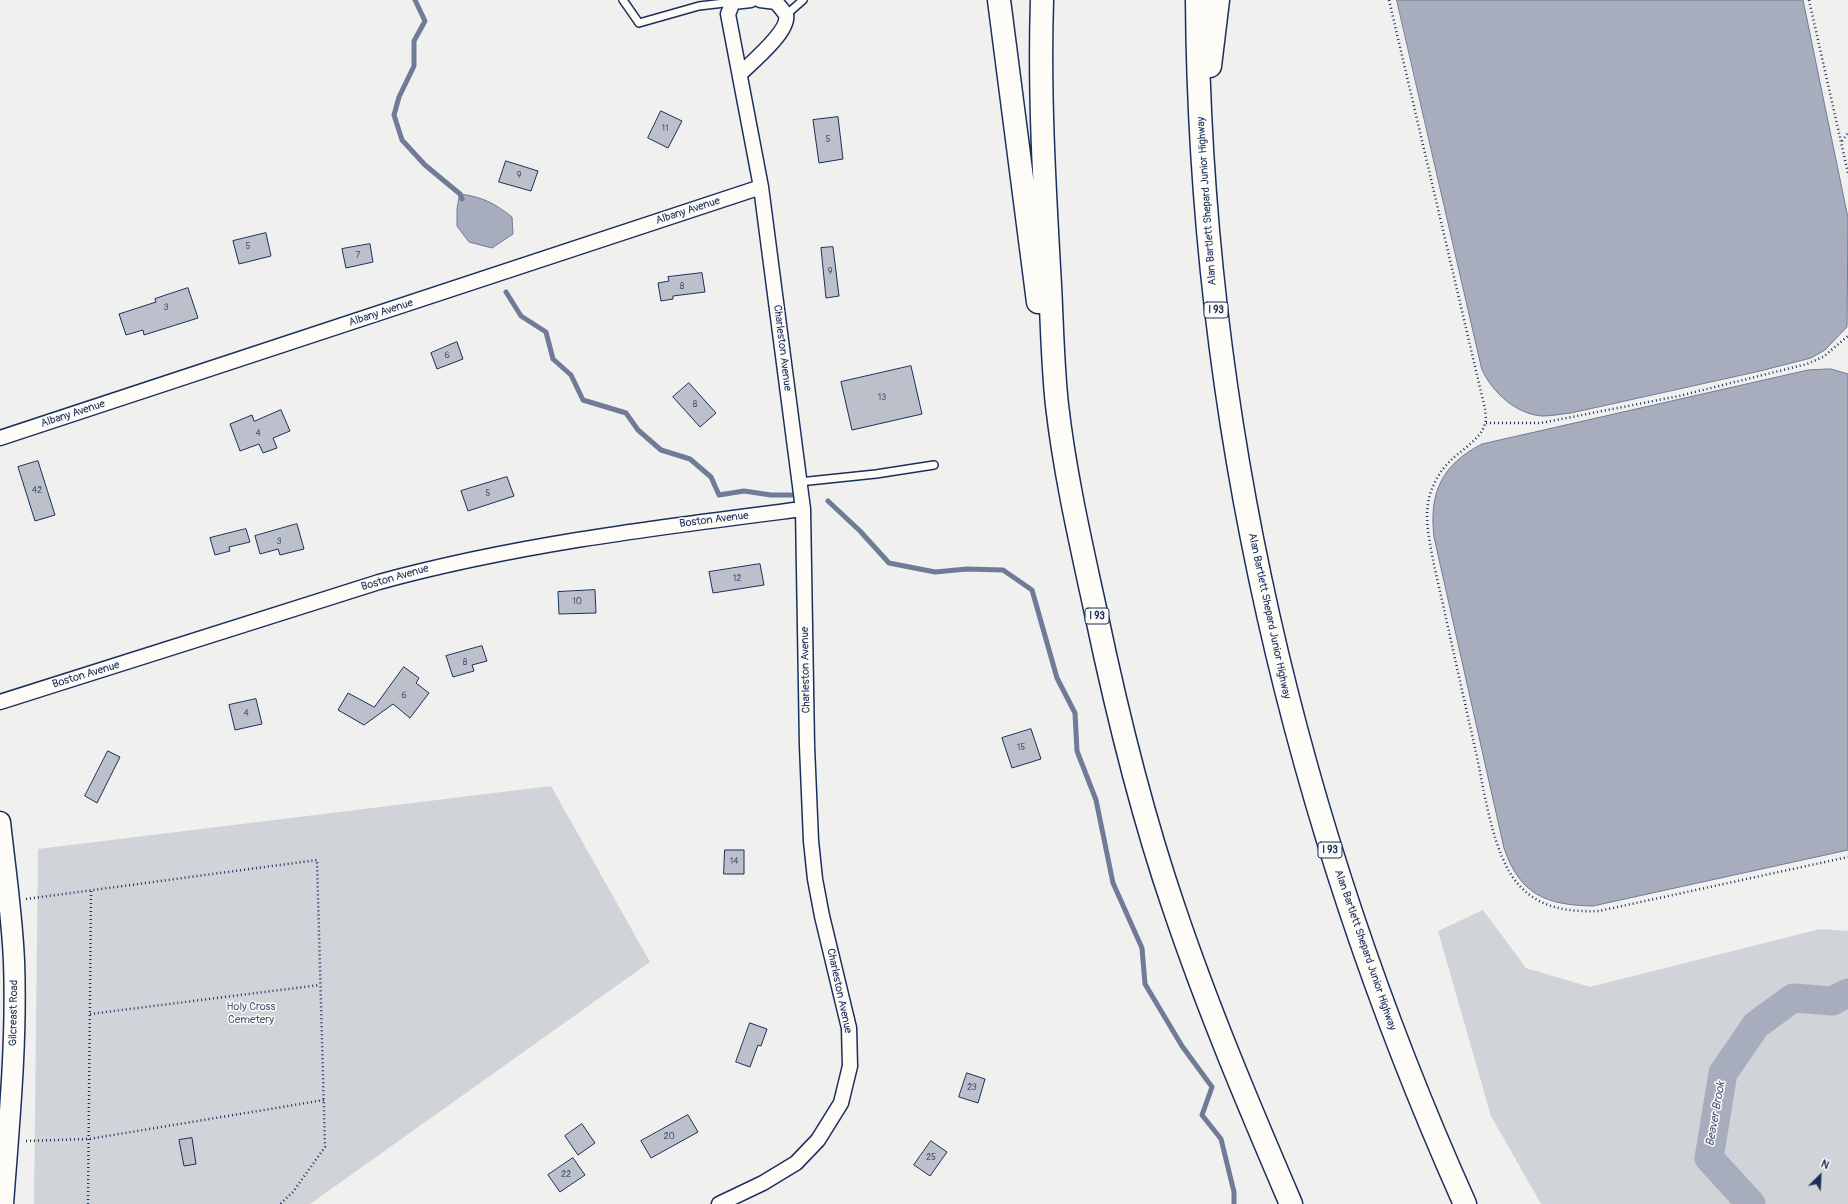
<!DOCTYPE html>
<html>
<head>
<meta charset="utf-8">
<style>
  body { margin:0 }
  #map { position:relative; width:1848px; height:1204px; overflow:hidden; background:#f0f0ee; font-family:Pangolin,sans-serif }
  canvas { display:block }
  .north { position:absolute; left:1800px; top:1156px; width:40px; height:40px; -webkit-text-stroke:3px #fdfcf7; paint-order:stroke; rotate:24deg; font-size:11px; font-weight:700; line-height:16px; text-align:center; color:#1b2f5e }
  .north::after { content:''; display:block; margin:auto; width:14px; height:18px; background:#1b2f5e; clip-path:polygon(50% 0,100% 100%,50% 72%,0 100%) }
</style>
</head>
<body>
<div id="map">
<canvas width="1848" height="1204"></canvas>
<div class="north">N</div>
</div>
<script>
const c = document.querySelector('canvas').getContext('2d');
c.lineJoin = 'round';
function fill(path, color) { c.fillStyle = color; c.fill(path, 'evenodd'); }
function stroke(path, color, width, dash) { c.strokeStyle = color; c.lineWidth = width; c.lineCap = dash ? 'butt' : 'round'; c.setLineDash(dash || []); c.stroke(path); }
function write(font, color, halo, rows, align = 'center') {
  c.font = font + ' Pangolin,sans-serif'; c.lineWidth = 3; c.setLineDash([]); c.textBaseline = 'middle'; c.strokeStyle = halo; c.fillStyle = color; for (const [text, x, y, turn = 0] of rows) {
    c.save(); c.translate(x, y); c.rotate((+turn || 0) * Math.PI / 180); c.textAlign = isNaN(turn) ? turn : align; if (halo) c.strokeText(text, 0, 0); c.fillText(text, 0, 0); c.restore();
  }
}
fill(new Path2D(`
  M551 786 650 962 310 1204H34L38 849Z
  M1483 910 1526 968 1590 987 1820 929 1848 931V1204H1541L1491 1116 1438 931Z`), '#d0d3d8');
const water = new Path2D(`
  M1397 0H1803L1848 218 1847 327 1825 350 1811 358 1760 371 1571 413C1561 414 1552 416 1542 416 1516 414 1493 393 1482 370Z
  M460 194C483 197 494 203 512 217L513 234 492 248 469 242 457 226V209Z
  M1831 369 1848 374V850L1593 906C1546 905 1520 895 1504 848L1434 537C1429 493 1441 465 1482 444L1808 370Z`);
fill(water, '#a7adbd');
stroke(water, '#6f7b97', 1);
stroke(new Path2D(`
  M415 0 425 21 414 41V66L399 97 394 115 402 140 425 165 460 194 462 199
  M506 292 521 316 546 332 553 359 571 375 583 400 626 413 638 430 661 450 690 459 711 477 719 495 744 491 771 495H792
  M828 501 860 531 889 563 935 572 967 569 1003 570 1032 590 1057 678 1075 713 1077 751 1096 800 1113 883 1142 948 1145 984 1182 1046 1212 1087 1202 1115 1221 1139 1234 1192V1204`), '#6f7b97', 5);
stroke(new Path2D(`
  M1751 1204 1709 1158 1723 1073 1756 1025 1793 998 1832 1001 1848 993`), '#a7adbd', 29);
const building = new Path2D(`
  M661 111 682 121 668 148 648 138Z
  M838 117 843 159 819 163 813 120Z
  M506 161 538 171 531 191 499 182Z
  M266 233 271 256 239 264 233 241Z
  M370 244 373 262 346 268 342 249Z
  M833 247 839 296 826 298 821 248Z
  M702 273 705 292 673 296V299L661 301 658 283 669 281 668 277Z
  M188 288 198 318 144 335 143 330 126 335 119 314 156 302 155 299Z
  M457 342 463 359 437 369 431 353Z
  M911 366 922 414 852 430 841 382Z
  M689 383 716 413 700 427 673 397Z
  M281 410 290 431 273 438 277 448 263 453 259 444 240 451 230 424 252 415 254 421Z
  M38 461 55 515 35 521 18 467Z
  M507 477 514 496 468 511 461 491Z
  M297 524 304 549 280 555 278 549 260 554 255 536Z
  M246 529 250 542 229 547 230 551 215 555 210 538Z
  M760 564 764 585 713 593 709 572Z
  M595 590 596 613 559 614 558 592Z
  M482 646 487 661 472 665 474 671 453 677 446 656Z
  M404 667 419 678 416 683 429 693 410 718 393 704 364 725 338 710 348 693 374 707Z
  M256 699 262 724 235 730 229 705Z
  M1031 729 1041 759 1012 768 1002 738Z
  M108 751 120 757 97 803 85 796Z
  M725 850H744V874H724Z
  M750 1023 767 1029 761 1046 758 1045 750 1067 736 1062Z
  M967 1073 985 1079 978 1103 959 1097Z
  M688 1115 698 1132 651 1158 641 1141Z
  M582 1124 595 1143 578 1155 565 1136Z
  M192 1138 196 1164 184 1166 179 1140Z
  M931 1141 947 1152 930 1176 914 1165Z
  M573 1158 585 1175 560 1192 548 1175Z`);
fill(building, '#bbc0ca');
stroke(building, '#1b2f5e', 1);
const lane = new Path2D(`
  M623 0 639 23 699 6 733 2
  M786 15 803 0
  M799 482 876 474 934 465`);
const street = new Path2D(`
  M740 74C751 63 790 31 786 15 784 11 779 6 776 2L760 0
  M0 438 761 187
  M0 702 379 582C518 544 661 527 803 509
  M719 1204 763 1183 796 1163 818 1140 841 1103 850 1066 849 1028 822 916 815 879 811 841 807 746 803 509 761 187 728 14 733 2 751 0`);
const secondary = new Path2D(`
  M0 822C5 868 12 915 14 961 17 1042 9 1123 3 1204`);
const highway = new Path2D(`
  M999 0 1038 302
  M1042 0C1039 89 1044 179 1049 268 1052 313 1052 360 1057 405 1065 475 1081 544 1096 613 1117 713 1141 812 1174 908 1208 1009 1249 1106 1291 1204
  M1197 0C1200 416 1295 825 1465 1204
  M1210 66 1218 0`);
stroke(lane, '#1b2f5e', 10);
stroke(street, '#1b2f5e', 17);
stroke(secondary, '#1b2f5e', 23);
stroke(highway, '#1b2f5e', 25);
stroke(new Path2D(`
  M1389 0 1485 409C1485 413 1487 420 1485 424 1480 440 1461 450 1450 461 1440 471 1432 485 1429 498 1424 520 1430 543 1434 565 1448 626 1461 687 1475 748 1484 787 1492 856 1519 885 1540 909 1570 912 1599 911L1848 857
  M1809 0 1848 173
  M1842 141 1848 133
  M1486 423H1541L1679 396 1807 364 1823 357 1848 336
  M26 899 317 860 325 1147 293 1192 280 1204
  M90 1014 320 985
  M26 1141 89 1139 324 1100
  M88 1204 91 891`), '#1b2f5e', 2.5, [1, 3]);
stroke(lane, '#fdfcf7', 7);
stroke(street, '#fdfcf7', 14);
stroke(secondary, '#fdfcf7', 20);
stroke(highway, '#fdfcf7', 22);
write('9px', '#435379', null, [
  ["11",665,129],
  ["5",828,140],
  ["9",519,176],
  ["5",248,247],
  ["7",358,256],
  ["9",830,272],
  ["8",682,287],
  ["3",166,308],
  ["6",447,356],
  ["13",882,398],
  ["8",695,405],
  ["4",258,434],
  ["42",37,491],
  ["5",488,494],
  ["3",279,542],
  ["12",737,579],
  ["10",577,602],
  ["8",465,663],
  ["6",404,696],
  ["4",246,714],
  ["15",1021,748],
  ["14",734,862],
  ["23",972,1088],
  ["20",669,1137],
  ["25",931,1158],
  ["22",566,1175]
]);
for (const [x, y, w] of [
  [1216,310,24],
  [1097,616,24],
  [1330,850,24]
]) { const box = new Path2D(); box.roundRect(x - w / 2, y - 8, w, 16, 3); c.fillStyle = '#fdfcf7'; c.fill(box); stroke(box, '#1b2f5e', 1); }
write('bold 10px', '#1b2f5e', null, [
  ["I 93",1216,310],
  ["I 93",1097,616],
  ["I 93",1330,850]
]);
write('11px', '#1b2f5e', '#fdfcf7', [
  ["Alan Bartlett Shepard Junior Highway",1207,201,-94],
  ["Albany Avenue",688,211,-18],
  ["Albany Avenue",381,313,-18],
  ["Charleston Avenue",782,348,83],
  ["Albany Avenue",73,414,-18],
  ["Boston Avenue",714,520,-7],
  ["Boston Avenue",395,578,-16],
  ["Alan Bartlett Shepard Junior Highway",1269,616,78],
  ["Charleston Avenue",806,670,-91],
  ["Boston Avenue",86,675,-17],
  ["Alan Bartlett Shepard Junior Highway",1365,950,71],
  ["Charleston Avenue",839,991,78],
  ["Gilcreast Road",14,1013,-89]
]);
write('11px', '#48587c', '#fdfcf7', [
  ["Holy Cross",251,1007],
  ["Cemetery",251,1020]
]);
write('italic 12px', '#4c5b7f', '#fdfcf7', [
  ["Beaver Brook",1716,1114,-80]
]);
</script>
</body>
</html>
